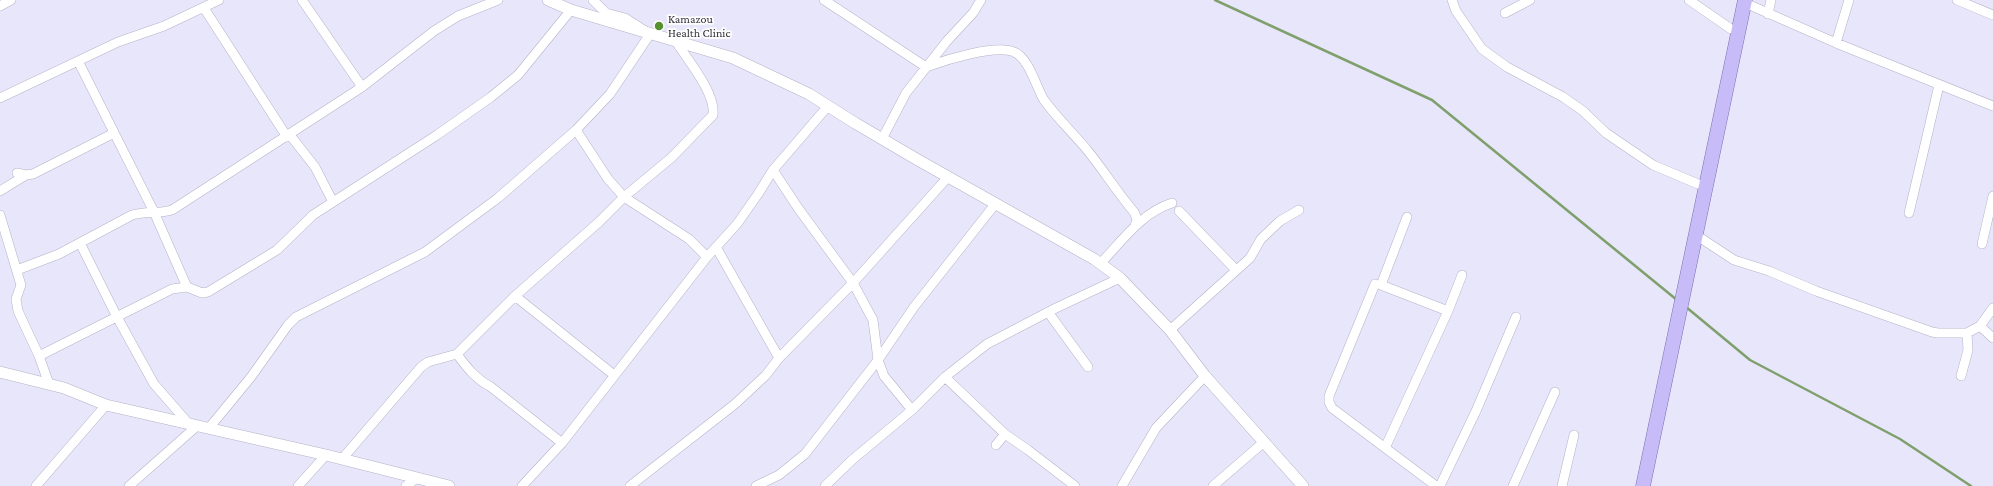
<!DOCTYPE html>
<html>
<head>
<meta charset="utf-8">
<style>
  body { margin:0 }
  canvas { display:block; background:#e8e6fa }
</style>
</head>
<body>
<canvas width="1993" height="486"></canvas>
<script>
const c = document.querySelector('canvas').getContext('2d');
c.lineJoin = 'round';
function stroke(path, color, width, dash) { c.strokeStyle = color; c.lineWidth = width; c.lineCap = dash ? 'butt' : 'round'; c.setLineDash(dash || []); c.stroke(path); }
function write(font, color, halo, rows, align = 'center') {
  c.font = font + ' "Crimson Pro",serif'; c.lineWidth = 3.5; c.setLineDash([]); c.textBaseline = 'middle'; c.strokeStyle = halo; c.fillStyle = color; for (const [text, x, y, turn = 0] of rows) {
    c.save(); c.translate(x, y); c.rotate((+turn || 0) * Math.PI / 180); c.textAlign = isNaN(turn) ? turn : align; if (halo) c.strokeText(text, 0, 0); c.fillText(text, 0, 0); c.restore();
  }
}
stroke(new Path2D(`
  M1215 0 1432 100 1677 300
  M1686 307 1750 360 1900 439 1971 486`), '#7fa06d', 2.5);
const minor = new Path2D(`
  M302 0 362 87
  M824 0 926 67C945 60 996 44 1014 52 1029 58 1036 87 1044 100 1057 118 1074 134 1088 151 1104 171 1117 192 1134 212L1137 219 1135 226
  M1452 0 1456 11 1482 49 1507 67 1563 97 1583 111 1606 133 1653 165 1698 184
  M1689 0 1731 29
  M1957 0 1993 15
  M1745 3 1836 43 1993 106
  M0 6 11 0
  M204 8 287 137
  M1505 13 1530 0
  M1768 14 1771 0
  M1836 43 1849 0
  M78 61 154 212 187 287
  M0 98 118 42 164 26 219 0
  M576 130 608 179 624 197 689 239 707 257
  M290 135 315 167 333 202
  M882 139 906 93 947 41 973 13 981 0
  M773 170 798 208 853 283 873 320 878 360 884 376 912 410
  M17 173 26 175 33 174 114 133
  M0 191 26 175
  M1179 211 1236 270
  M1909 213 1939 85
  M0 215 21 285 16 299 18 311 39 356 49 384
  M1407 217 1381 285 1448 311
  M1696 235 1734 260 1769 271 1816 291 1932 332 1938 333H1967L1980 326 1993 338
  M80 243 117 317 154 384 189 424
  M1982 244 1993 196
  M716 247 779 358
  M1100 264C1122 241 1141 213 1172 203
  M17 270 59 254 132 215C146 211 159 214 172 210L362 87 434 31 458 16 498 0
  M1375 284 1329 396V402L1332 408 1436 486
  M515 296 614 375
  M1048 312 1088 367
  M1980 326 1993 308
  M1170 330 1250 258 1261 239 1280 221 1299 210
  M457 354C467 368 476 379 491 387L562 443
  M39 356 172 289 187 287 202 293 208 292 277 250 313 215 437 135 491 97 518 75 571 10
  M1961 376 1968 350 1967 333
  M945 377 1005 434 1028 450 1075 486
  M209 428 251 377 288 325 296 317 425 252 498 198 576 130 610 94 650 34 625 18 606 13 593 0
  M996 445 1005 434
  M1385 448 1448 311 1462 275
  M342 459 421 367 428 362 457 354 515 296 599 222 624 197 671 158 713 115C716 93 687 59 675 40
  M36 486 106 405
  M129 486 197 426
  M298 486 326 455
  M406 486 417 478
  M522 486 562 443 707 257 737 224 758 194 773 170 828 106
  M630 486 735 404 766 375 779 358 853 283 948 177
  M756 486 779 475 805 454 878 360 914 307 996 203
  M825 486 852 460 912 410 945 377 987 344 1056 308 1120 278
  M1122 486 1156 428 1205 376
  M1213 486 1264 442
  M1440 486 1476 411 1516 317
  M1513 486 1555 392
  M1562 486 1574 435`);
const tertiary = new Path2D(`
  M548 0 571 10 733 58 809 94 855 123 918 160 1094 259 1120 278 1170 330 1205 376 1303 486
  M0 372 64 388 106 405 326 455 449 486`);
const primary = new Path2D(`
  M1643 486 1745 0`);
stroke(minor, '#b4b2c6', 10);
stroke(tertiary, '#b4b2c6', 12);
stroke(primary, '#7a6eb0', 15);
stroke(minor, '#fff', 9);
stroke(tertiary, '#fff', 11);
stroke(primary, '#c7bcf7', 14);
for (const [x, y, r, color] of [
  [659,26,5,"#57912f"]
]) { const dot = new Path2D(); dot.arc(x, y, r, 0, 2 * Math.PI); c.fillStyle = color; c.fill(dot); stroke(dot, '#fff', 1.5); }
write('12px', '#313038', '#fff', [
  ["Kamazou",668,19],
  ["Health Clinic",668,33]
], 'left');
</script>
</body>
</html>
